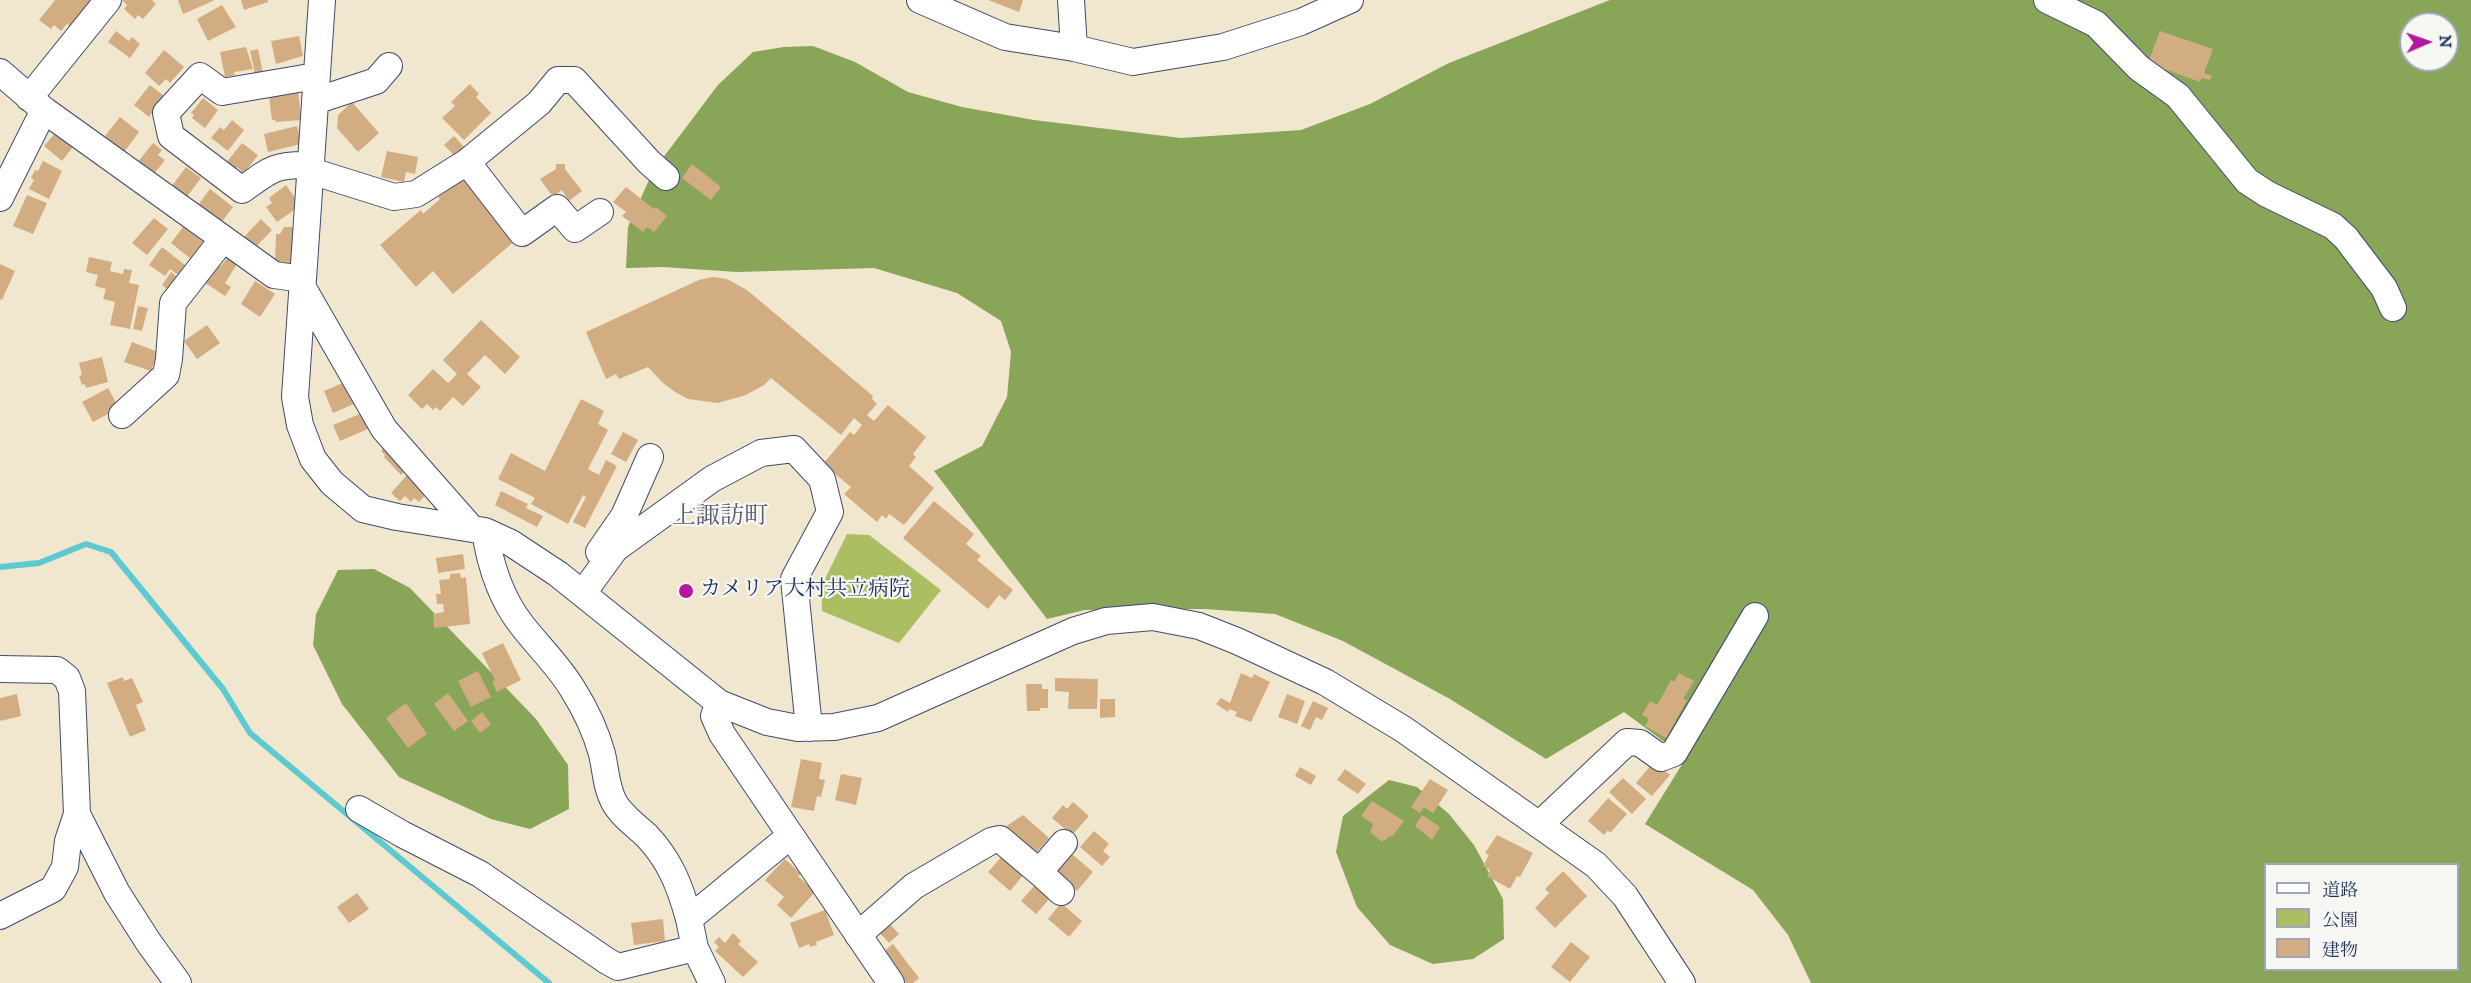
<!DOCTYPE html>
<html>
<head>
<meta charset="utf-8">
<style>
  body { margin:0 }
  #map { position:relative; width:2471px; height:983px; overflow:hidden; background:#f1e7cf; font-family:"IM FELL DW Pica","Noto Serif JP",serif }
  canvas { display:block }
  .legend { position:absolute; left:2264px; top:863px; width:195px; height:108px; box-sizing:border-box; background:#f6f6f2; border:2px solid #9ea6b7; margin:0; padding:8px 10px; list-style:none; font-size:18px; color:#1b2f5e }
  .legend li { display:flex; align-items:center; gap:12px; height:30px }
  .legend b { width:30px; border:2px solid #9ea6b7 }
  .north { position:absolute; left:2399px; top:12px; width:60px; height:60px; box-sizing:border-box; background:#f6f6f2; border:2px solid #9ea6b7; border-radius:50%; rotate:88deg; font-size:16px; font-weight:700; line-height:24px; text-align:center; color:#1b2f5e }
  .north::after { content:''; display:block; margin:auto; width:21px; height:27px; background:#b5179e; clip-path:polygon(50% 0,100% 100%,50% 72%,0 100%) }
</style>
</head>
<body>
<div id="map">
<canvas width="2471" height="983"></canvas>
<ul class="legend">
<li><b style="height:8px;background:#fff"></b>道路</li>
<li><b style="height:16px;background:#abbe62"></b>公園</li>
<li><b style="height:16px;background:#d2ad82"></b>建物</li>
</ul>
<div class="north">N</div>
</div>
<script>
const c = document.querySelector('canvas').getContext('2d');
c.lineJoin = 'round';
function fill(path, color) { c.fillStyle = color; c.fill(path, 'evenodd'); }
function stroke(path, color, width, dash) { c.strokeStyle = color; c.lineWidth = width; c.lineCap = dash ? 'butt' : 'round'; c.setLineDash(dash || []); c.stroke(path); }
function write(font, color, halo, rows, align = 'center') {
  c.font = font + ' "IM FELL DW Pica","Noto Serif JP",serif'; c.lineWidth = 4.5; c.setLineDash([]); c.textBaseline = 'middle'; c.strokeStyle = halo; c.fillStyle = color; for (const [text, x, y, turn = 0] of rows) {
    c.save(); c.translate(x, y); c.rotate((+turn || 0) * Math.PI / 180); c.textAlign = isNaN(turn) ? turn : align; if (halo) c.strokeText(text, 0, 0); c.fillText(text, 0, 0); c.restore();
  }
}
fill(new Path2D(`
  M847 534 869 535 941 590 899 643 822 611 821 587Z`), '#abbe62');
fill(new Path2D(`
  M1610 0H2471V983H1811L1788 935 1753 890 1645 824 1686 758 1624 712 1546 759 1450 699 1343 641 1275 614 1205 609 1085 610 1047 619 934 471 982 446 1007 397 1011 352 1001 321 957 293 874 268 737 272 663 267 626 268 628 227 653 171 718 85 753 52 784 47 813 46 855 62 908 92 962 107 1034 120 1181 138 1301 130 1370 104 1449 63ZM2411 24H2447V60H2411ZM2266 864H2458V970H2266Z
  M374 569 410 588 536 719 568 765 569 809 530 829 491 819 399 777 342 704 313 645 316 614 338 570Z
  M1389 780 1417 787 1449 814 1474 845 1503 899 1504 939 1473 959 1433 964 1390 945 1357 907 1336 852 1343 816Z`), '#88a558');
stroke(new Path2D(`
  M0 567 39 563 86 544 111 552 223 689 250 733 549 983`), '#5dcad2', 6);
fill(new Path2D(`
  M55 0H99L76 32 67 24 61 31 54 25 51 29 39 20Z
  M122 0H152L156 4 143 19 138 15 135 19 124 9 127 5Z
  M178 0H215L183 14Z
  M241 0H268V2L244 10Z
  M988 0H1023L1019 12Z
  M222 5 236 27 208 41 197 19Z
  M116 31 129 41 132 37 140 44 130 58 108 42Z
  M2160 31 2213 49 2204 73 2212 76 2210 80 2202 78 2200 82 2148 63Z
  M299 36 303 56 276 64 271 41Z
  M246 47 253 69 234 72 235 75 225 77 220 52Z
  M258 49 263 73 255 74 250 51Z
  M164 50 184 67 170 83 166 79 159 86 145 73Z
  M470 84 479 94 476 97 491 113 464 140 442 118 455 106 451 102Z
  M150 85 164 96 149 117 134 105Z
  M298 90 301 120 276 122 275 120H272L269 97H273L272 93Z
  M203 98 218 110 205 128 192 118 194 115 191 113Z
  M352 102 379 133 358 152 337 128 338 115Z
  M120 117 139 132 121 156 101 141Z
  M232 120 244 130 228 151 211 138 220 127 224 130Z
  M297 126 301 144 268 152 264 134Z
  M57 131 74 146 62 161 44 146Z
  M454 136 464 147 455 156 444 145Z
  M153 143 162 150 158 155 165 160 153 175 137 163Z
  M242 143 258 155 244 173 237 167 235 170 226 163Z
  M387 151 418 157 415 174 406 172 404 182 381 177Z
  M43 161 62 171 49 199 29 189 34 180 31 178 35 170 38 171Z
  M556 164H565V169L582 191 569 201 562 190 553 197 540 179 556 169Z
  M692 164 721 187 711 200 682 178Z
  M186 167 201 178 183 202 168 191Z
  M463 176 517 239 453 294 433 271 416 287 380 245 421 210 423 214 440 199 438 197Z
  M286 185 298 202 294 204 297 208 277 222 266 207 272 203 269 198Z
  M626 187 654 209 656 207 667 216 654 232 647 227 643 232 622 216 626 212 613 202Z
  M210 189 233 207 218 227 195 209Z
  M27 195 47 203 33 234 13 226Z
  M154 218 168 229 147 255 132 243Z
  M261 219 272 230 253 250 242 239Z
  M183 227 203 242 191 259 171 243Z
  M284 227H295L296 266 275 265 276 234H280Z
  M162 247 185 265 178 275 170 269 165 276 149 265Z
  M89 257 112 262 110 271 123 274 124 269 132 270 129 283 139 285 130 329 110 325 115 302 103 299 106 289 95 286 98 275 86 272Z
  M228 257 237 264 225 283 231 287 225 296 204 282 217 263 221 266Z
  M0 264 15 271 2 300 0 299Z
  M171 272 181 280 172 293 162 285Z
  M713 277 727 279 747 290 873 396 872 399 877 404 867 415 874 421 888 405 926 437 913 454 916 457 909 466 934 488 904 525 889 514 886 519 882 515 877 522 844 494 851 487 823 464 850 432 854 435 862 425 854 418 841 435 771 378 764 385 746 395 718 403 688 399 675 392 663 383 648 367 619 379 616 374 606 379 586 332 699 280Z
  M255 281 275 294 260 317 241 304Z
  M138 306 148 308 142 331 133 329Z
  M481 320 520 357 505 374 485 355 467 374 481 387 463 406 453 397 440 411 436 407 433 410 427 404 422 409 408 395 433 369 448 383 457 374 443 360Z
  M207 325 220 343 197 359 184 341Z
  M132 342 158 352 151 371 124 362Z
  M102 357 108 382 86 388 85 384 82 385 79 376 82 375 79 363Z
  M347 381 356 403 333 413 324 391Z
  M108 388 119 408 93 422 82 402Z
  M581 399 604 411 598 424 608 430 588 469 599 475 606 460 617 466 585 528 573 522 586 497 583 495 568 524 531 504 535 498 498 479 511 453 545 471Z
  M362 413 368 429 340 441 333 425Z
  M623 432 638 440 626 462 611 454Z
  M385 447 409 467 401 475 384 457 385 455 381 451Z
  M409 473 429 491 419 502 414 498 411 502 405 496 400 501 391 493Z
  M501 491 528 504 526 508 543 516 537 527 495 505Z
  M934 501 974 534 966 544 981 556 977 560 1013 590 1005 600 999 595 988 609 903 538Z
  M463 554 465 569 438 573 436 558Z
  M460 573 461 578 466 577 470 624 434 628 433 614 444 612 443 604H437L436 594H441L439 580 450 579V574Z
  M503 643 521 680 497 692 492 682 495 680 482 653Z
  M478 671 491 697 471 707 458 681Z
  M1241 673 1252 678 1254 674 1270 682 1251 722 1235 716 1237 712 1229 709 1228 712 1216 704 1221 698 1230 703Z
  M1679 673 1694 681 1683 699 1687 700 1666 738 1645 726 1649 719 1642 715 1650 701 1657 705 1671 680 1674 682Z
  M123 677 124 681 132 678 143 702 136 705 146 730 130 737 107 683Z
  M1055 678 1098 679 1097 709H1068L1069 692 1055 691Z
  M1026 684H1042V689H1048V708H1040V711H1027Z
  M448 693 468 721 454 731 434 704Z
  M17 694 21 716 0 721V698Z
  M1287 694 1305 701 1297 724 1278 717Z
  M1100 699H1115V717L1100 718Z
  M1313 701 1328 708 1322 720 1316 717 1310 730 1301 726Z
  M406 703 427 734 408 748 386 718Z
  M482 712 491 724 480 733 471 721Z
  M801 759 822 763 819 779 825 780 821 797 817 796 814 811 791 807Z
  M1657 764 1670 775 1652 796 1636 783 1651 765Z
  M1300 767 1316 776 1311 785 1295 776Z
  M1345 769 1366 784 1358 794 1337 780Z
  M841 774 862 778 856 805 835 800Z
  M1623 778 1646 799 1632 814 1609 792Z
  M1430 779 1448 790 1433 813 1424 807 1420 813 1411 807Z
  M1608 798 1627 814 1610 833 1608 830 1604 835 1588 821Z
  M1372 801 1404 821 1392 837 1390 835 1385 841 1383 840 1382 842 1370 832 1373 824 1361 816Z
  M1073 802 1089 816 1072 835 1052 818 1063 805 1067 809Z
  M1023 815 1049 838 1033 856 1002 829Z
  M1422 815 1440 827 1432 840 1415 826Z
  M1094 831 1109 844 1103 851 1110 857 1102 866 1080 847Z
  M1497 835 1533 853 1520 877 1517 876 1510 889 1487 876 1490 870 1483 866 1489 855 1485 853Z
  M1004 854 1025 873 1010 891 988 872Z
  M1072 854 1093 872 1077 891 1056 873Z
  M785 859 801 874 798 876 815 892 791 918 777 905 784 897 765 880Z
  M1563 871 1587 896 1555 928 1535 908 1549 893 1545 889Z
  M1036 884 1051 897 1036 914 1021 901Z
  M357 893 369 909 349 923 337 907Z
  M1061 903 1082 921 1069 937 1048 919Z
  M825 910 834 935 816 942 817 945 810 947 809 944 799 948 790 923Z
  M663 919 665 941 634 945 631 923Z
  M888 922 899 934 889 943 878 931Z
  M733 933 741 941 738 944 758 962 743 977 715 951 719 947 714 942 719 937 725 943Z
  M1571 942 1590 957 1570 982 1551 967Z
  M893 944 919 978 913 983H906L882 953Z`), '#d2ad82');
const minor = new Path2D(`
  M322 0 295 397 300 425 313 459 332 483 363 509 397 517 485 531 511 543 558 574 719 703 767 722 798 728 834 727 878 718 1073 631 1106 621 1153 617 1199 626 1237 641 1325 682 1403 729 1596 865 1625 896 1682 983
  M920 0 1005 37 1074 48 1133 62 1223 47 1301 22 1350 0
  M1071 0 1074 48
  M2047 0 2096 24 2139 68 2178 96 2247 181 2267 194 2333 226 2346 238 2384 288 2393 308
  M0 72 44 110 274 275 303 279
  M29 98 108 0
  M315 101 376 81 389 66
  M467 162 522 233 557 208 575 229 600 212
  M311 165C275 164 271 169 242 190L171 136 166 113 200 76 222 92 316 76
  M311 171 394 197 416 194 467 162 539 103 558 80H574L649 162 666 177
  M0 198 44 110
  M303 288 384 429 472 529
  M122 415 166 375 169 359 173 303 223 239
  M485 531C490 564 500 597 521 624 537 645 558 665 572 688 584 707 596 732 602 754 606 771 606 787 614 802 621 815 635 825 646 835 670 860 680 886 689 919
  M599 552 624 516 650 457
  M583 593 615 549 712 479 761 453 794 449 822 479 830 512 794 579 809 728
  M0 669 57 670 67 678 72 691 77 814 68 841 65 867 53 889 0 916
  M719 703 714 716 722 734 891 983
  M359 809 402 834 480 874 607 961 618 967 695 948 689 919 790 836
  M77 814 117 893 149 943 178 983
  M1539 825 1627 742 1640 743 1661 758 1674 753 1755 616
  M1039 872 1061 892
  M858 935 914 886 991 841 1000 839 1039 872 1064 843
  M695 948 712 983`);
stroke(minor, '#3b4b6f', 28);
stroke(minor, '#fff', 26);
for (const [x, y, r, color] of [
  [686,591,8,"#b5179e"]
]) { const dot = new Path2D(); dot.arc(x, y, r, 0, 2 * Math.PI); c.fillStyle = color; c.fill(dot); stroke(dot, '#f6f6f2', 2); }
write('21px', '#1b2f5e', '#f6f6f2', [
  ["カメリア大村共立病院",700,591]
], 'left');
write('24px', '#5b5b6b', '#f6f6f2', [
  ["上諏訪町",720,518]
]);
</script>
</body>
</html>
